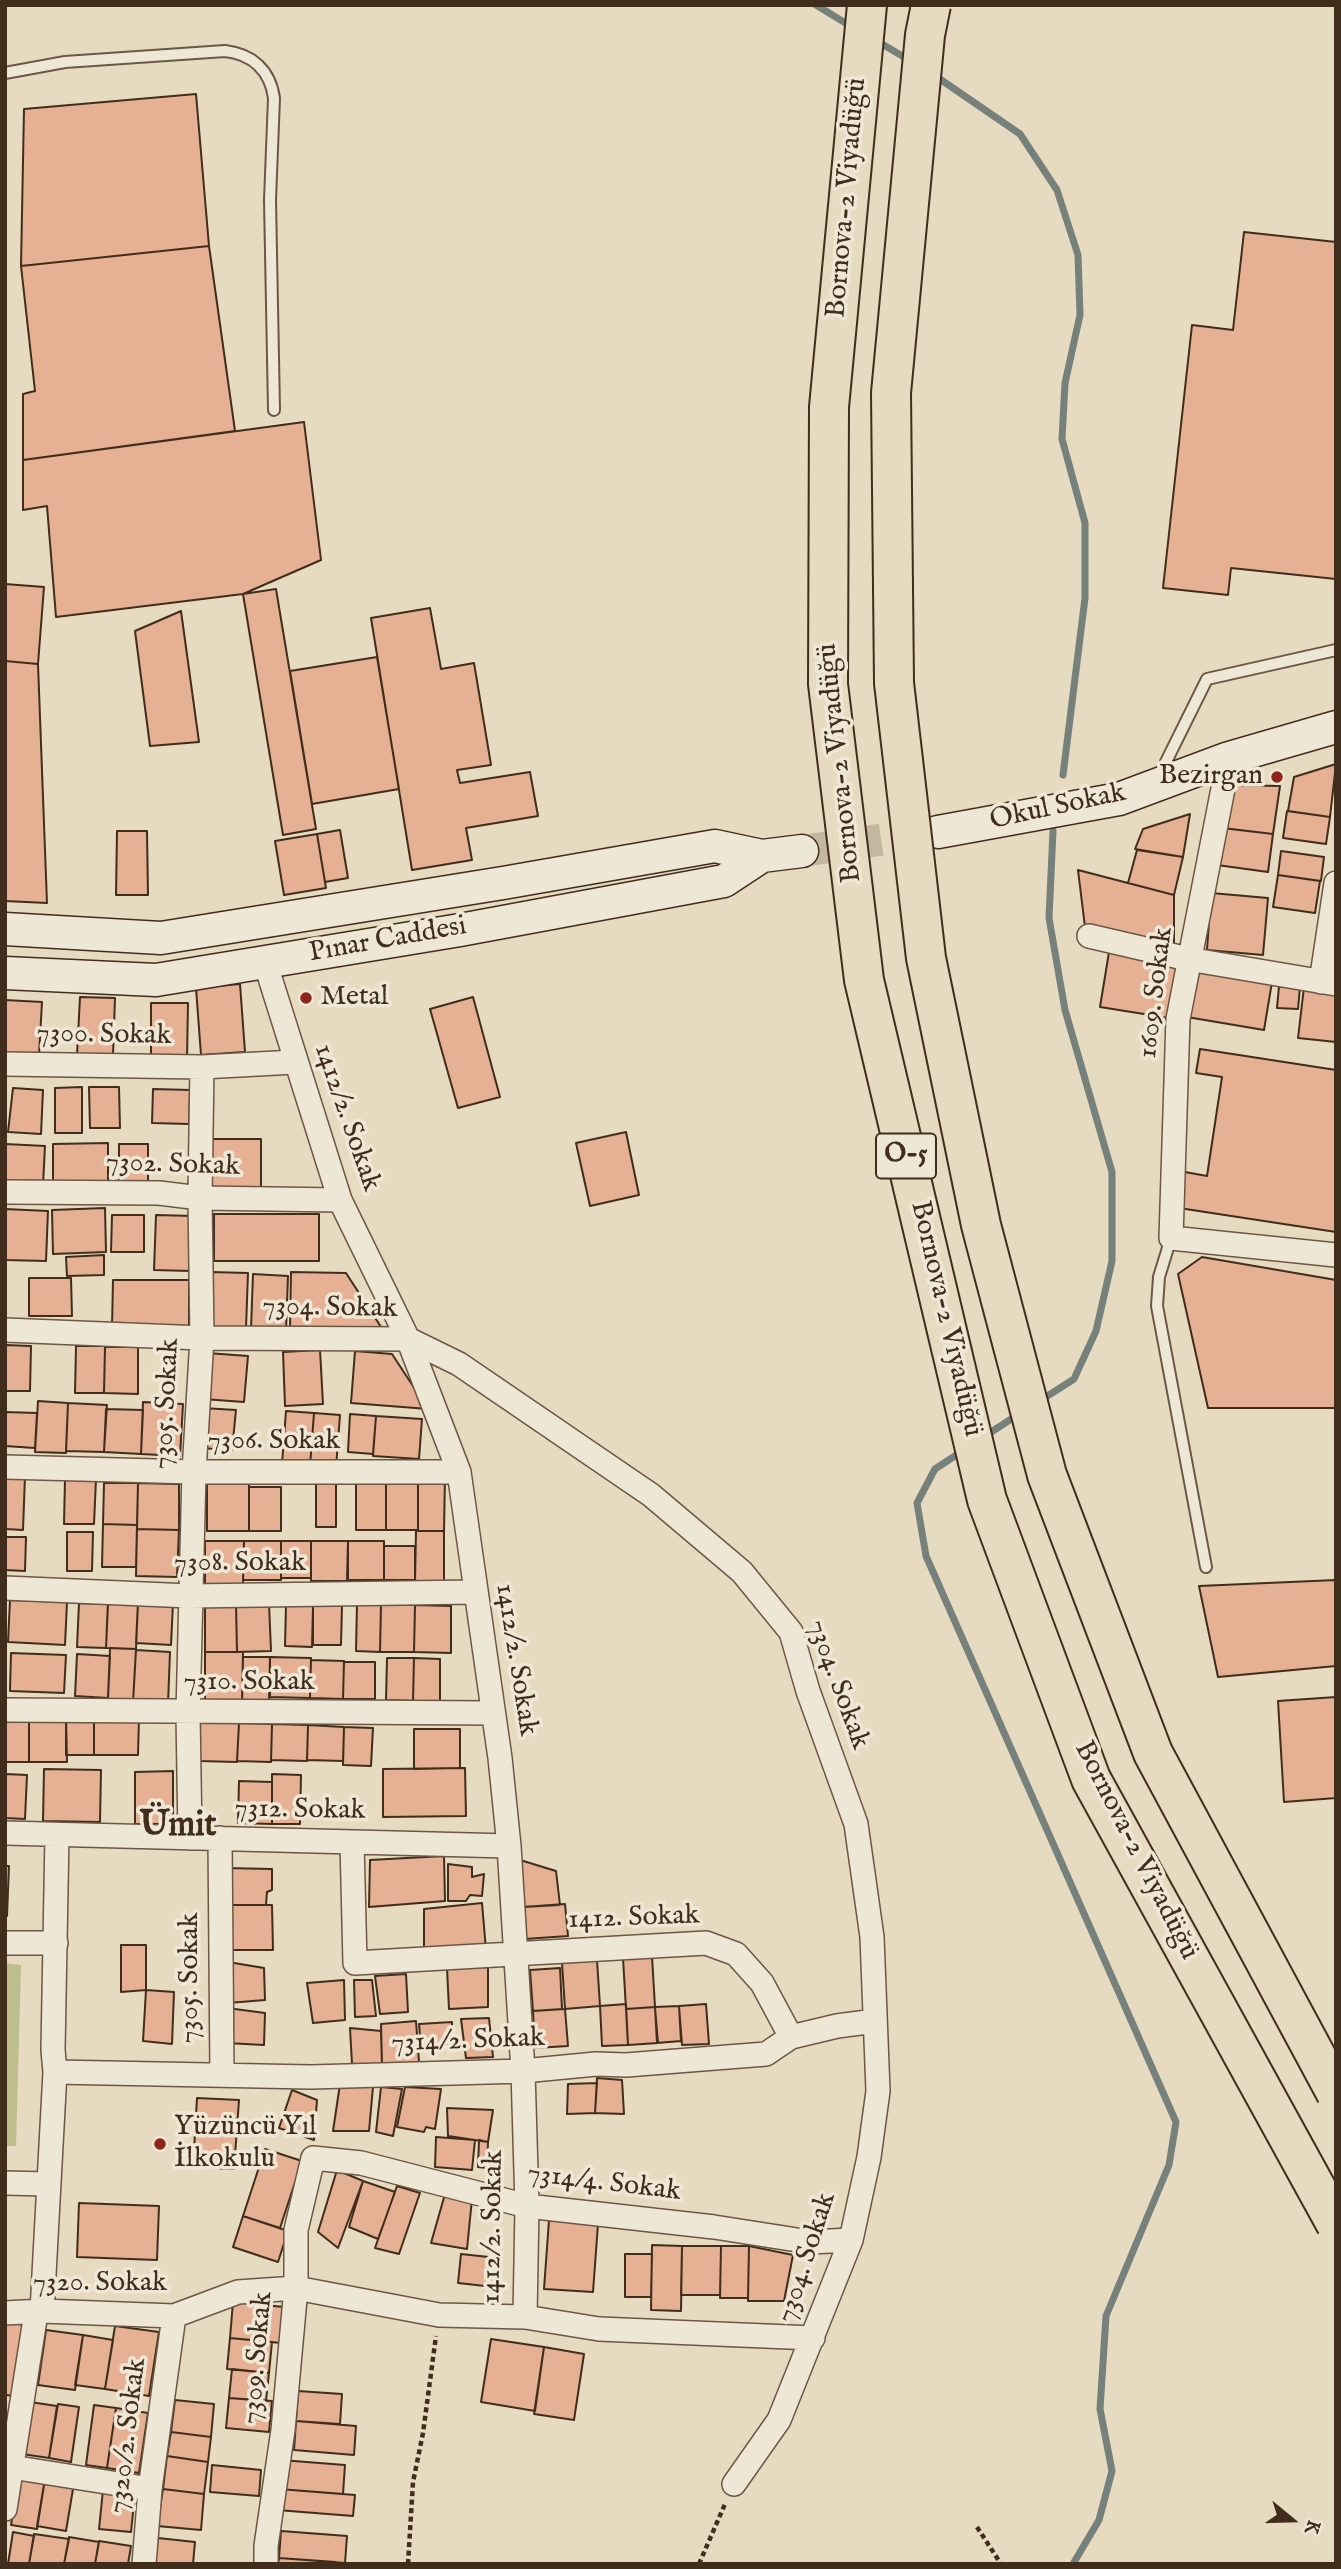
<!DOCTYPE html>
<html>
<head>
<meta charset="utf-8">
<style>
  body { margin:0 }
  #map { position:relative; width:1341px; height:2569px; overflow:hidden; background:#e6dac0; font-family:"IM FELL English",serif }
  canvas { display:block }
  .frame { position:absolute; inset:0; border:7px solid #412d1b; pointer-events:none }
  .north { position:absolute; left:1257px; top:2485px; width:70px; height:70px; -webkit-text-stroke:5px #efe7d6; paint-order:stroke; rotate:109deg; font-size:19px; font-weight:700; line-height:28px; text-align:center; color:#412d1b }
  .north::after { content:''; display:block; margin:auto; width:24px; height:32px; background:#412d1b; clip-path:polygon(50% 0,100% 100%,50% 72%,0 100%) }
</style>
</head>
<body>
<div id="map">
<canvas width="1341" height="2569"></canvas>
<div class="frame"></div>
<div class="north">K</div>
</div>
<script>
const c = document.querySelector('canvas').getContext('2d');
c.lineJoin = 'round';
function fill(path, color) { c.fillStyle = color; c.fill(path, 'evenodd'); }
function stroke(path, color, width, dash) { c.strokeStyle = color; c.lineWidth = width; c.lineCap = dash ? 'butt' : 'round'; c.setLineDash(dash || []); c.stroke(path); }
function write(font, color, halo, rows, align = 'center') {
  c.font = font + ' "IM FELL English",serif'; c.lineWidth = 7; c.setLineDash([]); c.textBaseline = 'middle'; c.strokeStyle = halo; c.fillStyle = color; for (const [text, x, y, turn = 0] of rows) {
    c.save(); c.translate(x, y); c.rotate((+turn || 0) * Math.PI / 180); c.textAlign = isNaN(turn) ? turn : align; if (halo) c.strokeText(text, 0, 0); c.fillText(text, 0, 0); c.restore();
  }
}
fill(new Path2D(`
  M5 1963 21 1965 16 2146H5Z`), '#bdbd8d');
stroke(new Path2D(`
  M816 5 852 27
  M877 41 909 60
  M934 75 1020 134 1057 190 1078 255 1080 315 1065 383 1062 439 1085 523V598L1063 775
  M1038 1402 1074 1379 1096 1331 1112 1261V1172L1065 1010 1049 918 1053 831
  M985 1436 1019 1414
  M964 1450 935 1469 917 1503 926 1556 1176 2122 1169 2165 1106 2316 1100 2409 1112 2471 1099 2520 1073 2564`), '#75817a', 7);
const building = new Path2D(`
  M196 94 209 246 21 266 24 109Z
  M1244 232 1336 242V579L1231 568 1228 595 1163 588 1192 325 1233 330Z
  M209 246 235 431 23 460V394L35 391 21 266Z
  M304 422 321 560 243 594 56 617 47 506 23 510V460Z
  M5 584 44 587 38 664 5 661Z
  M276 589 316 829 283 835 243 594Z
  M430 608 441 669 474 663 491 765 457 770 460 783 530 772 538 816 466 828 472 860 412 870 371 618Z
  M181 611 199 742 150 746 135 631Z
  M377 657 399 789 312 804 290 671Z
  M5 661 38 664 47 903 5 901Z
  M1336 764 1330 817 1288 811 1294 777Z
  M1229 785 1280 786 1273 834 1223 828Z
  M1287 811 1330 817 1326 844 1283 838Z
  M1190 814 1183 857 1135 849 1143 829Z
  M1222 828 1273 834 1268 872 1217 865Z
  M340 830 348 878 325 882 317 834Z
  M117 831H147L148 895H116Z
  M317 834 326 888 284 895 275 841Z
  M1137 850 1183 857 1174 895 1128 883Z
  M1281 851 1324 857 1321 881 1278 875Z
  M1078 870 1174 895V947L1085 927Z
  M1278 875 1320 881 1315 913 1273 907Z
  M1211 893 1268 898 1263 955 1207 950Z
  M1109 952 1177 963 1169 1018 1100 1007Z
  M1189 968 1272 982 1264 1030 1181 1016Z
  M240 984 245 1052 201 1055 196 988Z
  M1279 986 1300 987 1298 1009 1277 1008Z
  M1304 987 1336 990V1042L1298 1038Z
  M80 997 115 998 113 1055H77Z
  M473 997 500 1097 458 1108 430 1009Z
  M5 1000 42 1002 39 1055 5 1053Z
  M151 1003H188L187 1060H151Z
  M1200 1049 1336 1070V1232L1179 1208 1185 1172 1207 1176 1222 1077 1196 1073Z
  M82 1087V1133H55V1088Z
  M89 1087H119L120 1128H90Z
  M13 1088 43 1090 41 1134 8 1132Z
  M153 1089 190 1090 189 1124 152 1123Z
  M626 1132 639 1195 590 1206 576 1143Z
  M211 1139H261V1188L210 1187Z
  M108 1143V1184H53V1144Z
  M5 1144 45 1146 43 1185 5 1183Z
  M119 1144H148V1184H119Z
  M105 1208 106 1252 53 1254 52 1210Z
  M5 1209 48 1211 46 1261 5 1260Z
  M214 1214H319V1261H214Z
  M112 1215H144V1252H111Z
  M156 1215 194 1216 191 1271 154 1270Z
  M104 1255V1275L67 1276 66 1257Z
  M1202 1257 1336 1280V1408H1208L1178 1274Z
  M210 1272 248 1273 246 1328 209 1327Z
  M291 1272 346 1273 383 1330 290 1328Z
  M253 1274 288 1276 286 1330 251 1329Z
  M29 1278H71L72 1316H29Z
  M113 1280H189V1328H112Z
  M5 1345 31 1346 30 1391H5Z
  M76 1346H105L104 1393H75Z
  M105 1347H138V1394L104 1393Z
  M320 1350 323 1404 285 1406 283 1352Z
  M355 1351 392 1354 428 1409 351 1403Z
  M207 1353 248 1356 244 1402 203 1399Z
  M38 1401 68 1403 66 1453 35 1452Z
  M143 1402 183 1404 180 1456 141 1454Z
  M68 1403 107 1405 104 1452 66 1451Z
  M203 1408 236 1410 232 1450 200 1448Z
  M106 1409 143 1410 141 1454 104 1452Z
  M286 1411 314 1413 310 1466 282 1464Z
  M5 1412 37 1413 35 1448 5 1446Z
  M314 1413 340 1415 336 1468 310 1466Z
  M350 1414 376 1416 373 1454 348 1452Z
  M376 1416 422 1419 419 1459 373 1456Z
  M5 1475 25 1476 23 1530 5 1529Z
  M356 1477H386V1530H356Z
  M386 1477H418V1530H386Z
  M418 1477H445L444 1531H418Z
  M65 1479H96L94 1524H64Z
  M207 1481H249V1531H207Z
  M104 1483H138L137 1525 103 1524Z
  M138 1483 179 1484V1530L137 1529Z
  M316 1483H336V1527H316Z
  M249 1487H281V1531H249Z
  M103 1524 137 1525 136 1567H102Z
  M137 1529 179 1530 177 1577 136 1576Z
  M416 1531H444V1582H415Z
  M67 1532H93L92 1571H67Z
  M5 1537H26L25 1571 5 1570Z
  M205 1541H244L243 1584H205Z
  M244 1541H281V1580H243Z
  M281 1541H311V1578H281Z
  M311 1541H348V1581H311Z
  M348 1541H384V1580H347Z
  M384 1546H415V1580H384Z
  M1336 1580V1666L1218 1677 1199 1586Z
  M10 1600 67 1602 65 1645 8 1642Z
  M108 1601 138 1602 136 1649 106 1648Z
  M205 1601 236 1604 237 1652H205Z
  M138 1602 173 1603 171 1645 136 1643Z
  M79 1603 108 1604 106 1648 77 1647Z
  M269 1603 271 1651 237 1652 236 1604Z
  M357 1604H381L380 1652 356 1651Z
  M381 1604 415 1605 414 1652H380Z
  M286 1605 313 1606 312 1647 285 1646Z
  M415 1605 451 1606V1653L414 1652Z
  M313 1606H342L341 1645H313Z
  M110 1648 136 1649 133 1702 113 1707 108 1698Z
  M136 1650 170 1652 168 1704 133 1702Z
  M205 1652H243L242 1703 205 1702Z
  M11 1653 66 1655 64 1693 10 1691Z
  M77 1654 110 1656 108 1698 75 1696Z
  M243 1657H270L269 1703H242Z
  M270 1657 311 1658 310 1698 270 1697Z
  M387 1658H414L413 1701 386 1700Z
  M414 1658 440 1659V1703L413 1702Z
  M311 1660 344 1661 343 1699 310 1698Z
  M344 1662H375V1699H343Z
  M1336 1697V1798L1284 1802 1278 1701Z
  M5 1716H29V1762H5Z
  M66 1718 67 1762H29V1719Z
  M66 1718H94V1755H66Z
  M94 1718H139L138 1755H94Z
  M200 1722 239 1723 237 1762 199 1761Z
  M239 1723 272 1724 271 1762 237 1761Z
  M272 1724 308 1725 307 1761 271 1760Z
  M308 1725 344 1727 343 1761 307 1760Z
  M344 1727 373 1728 371 1766 343 1765Z
  M414 1729H460V1768L414 1769Z
  M465 1768 466 1816 383 1817V1769Z
  M44 1769 101 1770 100 1822 43 1821Z
  M173 1771V1824H135V1772Z
  M5 1774 27 1775 25 1819 5 1818Z
  M272 1774 301 1775 300 1824H272Z
  M239 1781 272 1782V1824L238 1823Z
  M444 1856 445 1901 369 1907 370 1860Z
  M520 1860 556 1871 560 1905 523 1907Z
  M448 1864 472 1867V1877L484 1874 482 1896 470 1895 466 1901H448Z
  M5 1866H9L7 1916H5Z
  M224 1868 272 1869V1890L267 1892 266 1905H225Z
  M482 1903 486 1950 424 1954V1909Z
  M565 1904 568 1936 525 1939 523 1907Z
  M225 1905H272L273 1950H225Z
  M121 1945H146V1990L121 1992Z
  M652 1956 655 2007 626 2009 623 1958Z
  M597 1960 600 2006 565 2009 562 1963Z
  M228 1962 264 1968 265 2000 228 2003Z
  M488 1966V2007L449 2009 447 1968Z
  M560 1968 562 2009 533 2011 530 1970Z
  M406 1974 408 2012 380 2014 375 1976Z
  M344 1980 345 2020 313 2023 307 1983Z
  M354 1980H372L376 2016 355 2017Z
  M146 1990 174 1992 172 2044 143 2041Z
  M626 2004 628 2045 602 2046 600 2006Z
  M706 2004 709 2044 682 2045 679 2006Z
  M679 2006 681 2041 657 2043 655 2007Z
  M655 2007 658 2043 628 2045 626 2009Z
  M227 2008 265 2013 264 2045 226 2043Z
  M565 2009 568 2046 535 2048 533 2011Z
  M489 2018 493 2057 466 2058 461 2019Z
  M416 2021 419 2062 382 2065 381 2024Z
  M452 2022V2043L421 2048 419 2024Z
  M350 2028 381 2031 382 2065 352 2064Z
  M597 2078 622 2080 624 2114 595 2113Z
  M597 2083 595 2113 567 2114 568 2084Z
  M340 2084 373 2087 369 2131H333Z
  M381 2087 402 2089 393 2136 376 2132Z
  M405 2087 441 2089 435 2129 426 2127 424 2132 397 2127Z
  M292 2090 317 2100 314 2140 279 2128Z
  M197 2098 239 2100 234 2169 193 2167Z
  M447 2108 493 2110 488 2142 448 2136Z
  M436 2137 475 2140 472 2170 435 2167Z
  M479 2140 488 2142 487 2168 478 2167Z
  M265 2149 302 2161 280 2228 243 2216Z
  M337 2170 363 2181 338 2248 318 2232Z
  M363 2181 395 2192 378 2239 349 2227Z
  M397 2186 420 2193 399 2254 375 2248Z
  M445 2194 472 2199 467 2249 431 2243Z
  M79 2203 159 2206 157 2260 77 2257Z
  M243 2216 288 2231 278 2262 233 2247Z
  M549 2220 598 2224 593 2292 544 2289Z
  M652 2245 682 2246 681 2311 651 2310Z
  M682 2246H721L720 2295H681Z
  M721 2246H749L748 2298H720Z
  M749 2246 793 2255 784 2301H748Z
  M461 2254 498 2258 494 2287 458 2283Z
  M625 2254H652L651 2297H625Z
  M233 2302 284 2307 281 2343 230 2338Z
  M5 2323 29 2325 18 2396 5 2395Z
  M115 2326 159 2332 149 2396 105 2389Z
  M46 2330 83 2335 75 2390 38 2385Z
  M83 2335 113 2340 105 2389 75 2385Z
  M230 2338 272 2342 269 2373 227 2369Z
  M491 2339 544 2347 535 2411 481 2402Z
  M544 2347 584 2354 574 2420 534 2414Z
  M232 2369 269 2373 266 2401 229 2398Z
  M298 2391 342 2394 340 2424 296 2421Z
  M229 2398 272 2401 269 2432 226 2428Z
  M175 2400 214 2404 211 2437 171 2432Z
  M30 2402 57 2406 49 2458 22 2454Z
  M58 2404 79 2407 71 2462 49 2458Z
  M94 2405 116 2408 107 2468 86 2465Z
  M116 2408 148 2413 139 2473 107 2468Z
  M296 2421 356 2426 354 2455 294 2450Z
  M171 2432 211 2437 208 2462 167 2456Z
  M167 2456 208 2462 204 2494 163 2489Z
  M281 2460 345 2465 343 2494 279 2489Z
  M212 2465 261 2470 259 2496 210 2492Z
  M19 2475 45 2479 37 2529 11 2525Z
  M45 2479 74 2483 66 2531 37 2526Z
  M163 2489 204 2494 201 2530 157 2526Z
  M279 2489 355 2495 353 2516 277 2510Z
  M103 2490 135 2493 131 2532 99 2529Z
  M281 2531 347 2536 345 2563 279 2558Z
  M13 2532 34 2536 29 2564H8Z
  M34 2534 69 2539 64 2564H29Z
  M69 2537 99 2542 95 2564H64Z
  M158 2538 195 2542 193 2564H155Z
  M99 2541 131 2546 128 2564H95Z
  M279 2558 336 2562 335 2564H278Z`);
fill(building, '#e5b093');
stroke(building, '#412d1b', 2);
stroke(new Path2D(`
  M802 851 934 832`), '#c5b79f', 32, [32, 16]);
const service = new Path2D(`
  M5 73 65 62 225 51C252 54 270 70 274 98L270 200 274 410
  M1158 778 1207 679 1336 650
  M1171 1238 1159 1277 1157 1306 1206 1567`);
const minor = new Path2D(`
  M1229 758 1178 1019 1171 1238 1336 1255
  M1089 936 1188 959 1336 984
  M1321 982 1336 883
  M5 1064 202 1067
  M5 1192 159 1193 200 1198 340 1200
  M5 1330 202 1338 408 1339 459 1364 651 1495 742 1572 791 1632 808 1691 856 1824 872 1937 878 2091 869 2157 851 2240 779 2420 734 2484
  M5 1467 194 1472H459
  M5 1588 190 1596 474 1592
  M5 1710 493 1713
  M5 1833 509 1846
  M190 1838 188 1713 194 1472 202 1338 200 1198 202 1067 295 1062
  M220 1838 222 2075
  M352 1842 355 1963 706 1943 736 1954 762 1983 791 2037
  M5 1943H56
  M55 2072 311 2077 523 2071 596 2064 626 2065 766 2054 791 2037 837 2026 875 2021
  M5 2183 48 2184
  M42 2311 55 2072 53 2050 57 1835
  M5 2313 42 2311 174 2316 238 2292 296 2288 439 2315 525 2317 527 2206 523 2071 509 1846 500 1758 459 1472 408 1339 340 1200 265 962
  M525 2317 599 2329 813 2338
  M5 2466 150 2489
  M5 2509 36 2313
  M144 2564 150 2489 174 2316
  M266 2564V2546L283 2430 296 2288V2230L313 2158 361 2163 527 2206 714 2227 810 2242 851 2240`);
const secondary = new Path2D(`
  M938 832 1119 799 1229 758 1336 727
  M5 929 161 938 503 883 715 846 762 856 802 851
  M5 973 156 980 460 930 724 881 762 856`);
stroke(service, '#6a5844', 14);
stroke(minor, '#6a5844', 26);
stroke(secondary, '#412d1b', 35);
stroke(new Path2D(`
  M977 2527 1001 2564
  M408 2564 413 2482 423 2433 436 2336
  M699 2564 725 2504`), '#412d1b', 4.5, [5, 3.5]);
stroke(service, '#efe7d6', 10);
stroke(minor, '#efe7d6', 23);
stroke(secondary, '#efe7d6', 32);
const motorwayBridge = new Path2D(`
  M867 5 829 407 828 684 864 980 987 1500 1091 1779 1336 2224
  M931 5 925 35 891 393 894 683 926 958 981 1225 1047 1475 1153 1753 1336 2093`);
stroke(motorwayBridge, '#412d1b', 42, []);
stroke(motorwayBridge, '#e6dac0', 38);
for (const [x, y, r, color] of [
  [1277,777,7,"#8f2418"],
  [306,998,7,"#8f2418"],
  [160,2144,7,"#8f2418"]
]) { const dot = new Path2D(); dot.arc(x, y, r, 0, 2 * Math.PI); c.fillStyle = color; c.fill(dot); stroke(dot, '#efe7d6', 2.5); }
for (const [x, y, w] of [
  [906,1156,60]
]) { const box = new Path2D(); box.roundRect(x - w / 2, y - 22.5, w, 45, 5); c.fillStyle = '#efe7d6'; c.fill(box); stroke(box, '#412d1b', 2); }
write('bold 26px', '#412d1b', null, [
  ["O-5",906,1156]
]);
write('28px', '#412d1b', '#efe7d6', [
  ["Bornova-2 Viyadüğü",848,198,-85],
  ["Bornova-2 Viyadüğü",841,763,-96],
  ["Okul Sokak",1058,808,-12],
  ["Pınar Caddesi",388,941,-10],
  ["1609. Sokak",1157,993,-83],
  ["7300. Sokak",104,1036,1],
  ["1412/2. Sokak",346,1118,71],
  ["7302. Sokak",173,1166,2],
  ["7304. Sokak",330,1309,1],
  ["Bornova-2 Viyadüğü",945,1319,77],
  ["7305. Sokak",168,1404,-87],
  ["7306. Sokak",274,1442],
  ["7308. Sokak",240,1564],
  ["1412/2. Sokak",515,1660,81],
  ["7310. Sokak",249,1683],
  ["7304. Sokak",837,1685,70],
  ["7312. Sokak",300,1811,1],
  ["Bornova-2 Viyadüğü",1135,1851,63],
  ["1412. Sokak",634,1919,-2],
  ["7305. Sokak",191,1978,-90],
  ["7314/2. Sokak",468,2042,-2],
  ["7314/4. Sokak",604,2184,7],
  ["1412/2. Sokak",494,2227,-89],
  ["7304. Sokak",808,2258,-72],
  ["7320. Sokak",100,2284],
  ["7309. Sokak",259,2358,-85],
  ["7320/2. Sokak",129,2436,-83]
]);
write('28px', '#412d1b', '#efe7d6', [
  ["Bezirgan",1263,777,"right"],
  ["Metal",320,998],
  ["Yüzüncü Yıl",174,2128],
  ["İlkokulu",174,2160]
], 'left');
write('bold 35px', '#412d1b', '#efe7d6', [
  ["Ümit",178,1828]
]);
</script>
</body>
</html>
